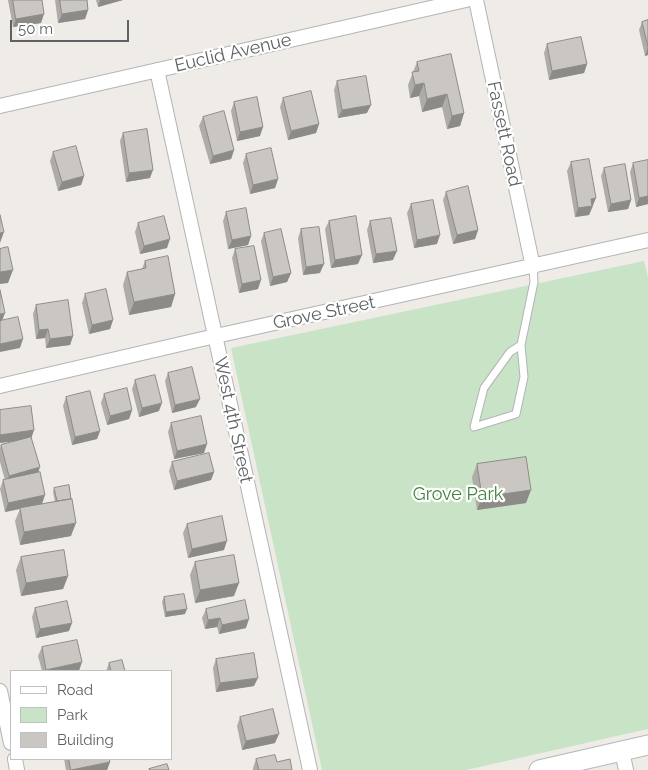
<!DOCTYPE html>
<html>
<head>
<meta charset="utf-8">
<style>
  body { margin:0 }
  #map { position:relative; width:648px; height:770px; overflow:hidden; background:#efece7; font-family:Raleway,sans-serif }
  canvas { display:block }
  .legend { position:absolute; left:10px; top:670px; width:162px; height:90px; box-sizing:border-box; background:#fff; border:1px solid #bfc0c1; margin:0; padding:6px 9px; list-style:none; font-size:15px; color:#5e6265 }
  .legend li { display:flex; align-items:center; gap:10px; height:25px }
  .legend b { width:25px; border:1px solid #bfc0c1 }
  .scale { position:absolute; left:10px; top:20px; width:119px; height:22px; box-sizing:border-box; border:2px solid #5e6265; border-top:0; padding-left:6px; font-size:15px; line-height:18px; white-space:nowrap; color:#5e6265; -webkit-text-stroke:4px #fff; paint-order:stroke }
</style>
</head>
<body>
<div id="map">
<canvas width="648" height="770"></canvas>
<ul class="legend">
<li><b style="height:6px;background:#fff"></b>Road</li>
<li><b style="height:14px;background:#c9e3c6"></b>Park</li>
<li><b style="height:14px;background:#cac7c3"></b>Building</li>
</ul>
<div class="scale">50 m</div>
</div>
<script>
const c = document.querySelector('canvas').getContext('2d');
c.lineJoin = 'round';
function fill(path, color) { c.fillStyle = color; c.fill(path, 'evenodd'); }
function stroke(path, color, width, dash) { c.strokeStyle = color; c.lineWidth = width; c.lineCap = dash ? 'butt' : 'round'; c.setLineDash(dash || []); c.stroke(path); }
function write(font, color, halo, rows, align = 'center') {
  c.font = font + ' Raleway,sans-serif'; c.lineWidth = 4.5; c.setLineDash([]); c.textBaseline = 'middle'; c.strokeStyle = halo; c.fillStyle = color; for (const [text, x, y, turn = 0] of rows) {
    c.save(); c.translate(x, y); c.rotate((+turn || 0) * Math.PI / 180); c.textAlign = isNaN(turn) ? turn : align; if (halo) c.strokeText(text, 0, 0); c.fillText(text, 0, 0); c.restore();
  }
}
fill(new Path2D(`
  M644 261 648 277V729L466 770H322L231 348Z`), '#c9e3c6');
const lane = new Path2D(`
  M521 345 524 377 516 414 474 427 484 388 510 352 521 345 534 282 533 267`);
const street = new Path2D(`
  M476 0 533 267
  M157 70 310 770
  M0 106 466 0
  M0 386 198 340 648 240
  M0 691 11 743
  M622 751 626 770
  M15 759 17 770`);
const secondary = new Path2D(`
  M539 770 648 745`);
stroke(lane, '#b2b4b7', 9);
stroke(street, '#b2b4b7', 16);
stroke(secondary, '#b3b6b9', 21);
stroke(lane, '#fff', 7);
stroke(street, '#fff', 14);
stroke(secondary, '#fff', 19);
fill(new Path2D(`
  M8 0H42L41 23 13 27Z
  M55 0H87L88 10 85 19 58 23Z
  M96 0H123L98 7Z
  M648 20V55L645 56 639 30 642 22Z
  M547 44 587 64 584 73 549 80 544 53Z
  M417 62 464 113 460 126 447 129 442 107 422 112 419 96 410 98 408 85Z
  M337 81 367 113 338 118 334 90Z
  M283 98 319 124 316 133 288 140 280 107Z
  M234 102 260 136 237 141 231 111Z
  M203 117 234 150 231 159 210 164 199 126Z
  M123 133 150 178 126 182 120 141Z
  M53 152 84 176 81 185 58 191 50 161Z
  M246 154 278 179 275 188 250 194 243 163Z
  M571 162 593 206 589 215 575 217 567 171Z
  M633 163 648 204 636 207 630 172Z
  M604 168 631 200 628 209 608 212 601 176Z
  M446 192 478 230 475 239 453 244 443 200Z
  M411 204 437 244 414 248 407 213Z
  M226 212 251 236 248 245 228 249 223 221Z
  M329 221 358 264 331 268 325 229Z
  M370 221 393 260 373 263 367 230Z
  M138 223 167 248 140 254 135 232Z
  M301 229 320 273 303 275 298 238Z
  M264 233 291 273 287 282 270 286 261 241Z
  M235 249 258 289 239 293 232 258Z
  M145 261 175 294 171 307 129 315 123 285 127 272 142 269Z
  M85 294 113 320 110 329 89 334 82 303Z
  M36 305 73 336 70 345 46 348 45 338 36 339 33 314Z
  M168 373 196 407 172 413 165 381Z
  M135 380 159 411 139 417 132 389Z
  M104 394 132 410 129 419 107 425 101 403Z
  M66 397 100 431 97 439 72 445 63 406Z
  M0 410 34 430 31 438 38 473 42 504 55 502 53 492 54 488 71 536 20 545 15 521 20 509 5 512 0 489 3 480H5L0 462V448L1 445 19 440 0 443Z
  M171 423 204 453 174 459 168 432Z
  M172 462 214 472 211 480 174 490 169 471Z
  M477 464 526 503 477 510 472 477Z
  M187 524 224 550 188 558 183 533Z
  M21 557 68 576 63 589 21 596 16 570Z
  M195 562 234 596 195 603 190 575Z
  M164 597 185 614 165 617 162 602Z
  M35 608 69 631 36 638 32 617Z
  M206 609 246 628 219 634 217 627 205 629 202 618Z
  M42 647 79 671H42L38 656Z
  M216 659 254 686 216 692 213 668Z
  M109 663 125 671H106Z
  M240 717 275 743 242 750 237 726Z
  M64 759H109L110 762 107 770H66Z
  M256 759 277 762 292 770H253V768Z`), '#aeaba8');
fill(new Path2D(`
  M100 0H123L98 7Z
  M88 10 85 19 58 23 62 14Z
  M44 14 41 23 13 27 16 19Z
  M648 47V55L645 56Z
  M587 64 584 73 549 80 552 71Z
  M424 83 419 96 410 98 415 85Z
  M447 94 442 107 422 112 427 99Z
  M371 105 367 113 338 118 342 110Z
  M464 113 460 126 447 129 452 116Z
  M319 124 316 133 288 140 291 131Z
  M263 127 260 136 237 141 240 132Z
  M234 150 231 159 210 164 213 156Z
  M153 170 150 178 126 182 129 173Z
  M84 176 81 185 58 191 62 182Z
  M278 179 275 188 250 194 253 185Z
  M648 196V204L636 207 639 198Z
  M596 198 589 215 575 217 578 208 591 199Z
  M631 200 628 209 608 212 611 204Z
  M478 230 475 239 453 244 457 235Z
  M4 232 0 243V233Z
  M440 235 437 244 414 248 417 240Z
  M251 236 248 245 228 249 232 240Z
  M170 239 167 248 140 254 144 246Z
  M397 251 393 260 373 263 376 254Z
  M362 255 358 264 331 268 335 260Z
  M324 264 320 273 303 275 306 267Z
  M13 270 8 283 0 284V272Z
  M291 273 287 282 270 286 273 277Z
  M261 280 258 289 239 293 242 284Z
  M175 294 171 307 129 315 134 302Z
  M5 313 2 321 0 322V314Z
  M113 320 110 329 89 334 92 325Z
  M48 329 45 338 36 339 39 330Z
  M73 336 70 345 46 348 50 339Z
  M23 339 20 348 0 352V344Z
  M200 399 196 407 172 413 175 405Z
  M162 403 159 411 139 417 142 408Z
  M132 410 129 419 107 425 110 416Z
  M34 430 31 439 0 443V435Z
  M100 431 97 439 72 445 75 437Z
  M207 444 204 453 174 459 177 451Z
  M40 467 37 476 6 485 9 476Z
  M214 472 211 480 174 490 177 481Z
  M531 490 526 503 477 510 482 497Z
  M45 495 42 504 5 512 8 503Z
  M76 523 71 536 20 545 24 532Z
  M227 541 224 550 188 558 192 549Z
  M68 576 63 589 21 596 26 583Z
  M239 583 234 596 195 603 200 590Z
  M187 609 185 614 165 617 166 612Z
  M220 618 217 627 205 629 208 620Z
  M249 619 246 628 219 634 222 625Z
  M72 623 69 631 36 638 40 629Z
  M82 662 79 671H46V670Z
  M258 678 254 686 216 692 220 683Z
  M279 734 275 743 242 750 246 741Z
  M110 762 107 770H71Z`), '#8d8b88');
const building = new Path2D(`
  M13 0H42L44 14 16 19Z
  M60 0H87L88 10 62 14Z
  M648 20V47L642 22Z
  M581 37 587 64 552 71 547 44Z
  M451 54 464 113 452 116 447 94 427 99 424 83 415 85 412 72 419 71 417 62Z
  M366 76 371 105 342 110 337 81Z
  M311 91 319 124 291 131 283 98Z
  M257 97 263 127 240 132 234 102Z
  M224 111 234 150 213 156 203 117Z
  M147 129 153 170 129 173 123 133Z
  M76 146 84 176 62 182 53 152Z
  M271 148 278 179 253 185 246 154Z
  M589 159 596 198 591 199 592 206 578 208 571 162Z
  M648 160V196L639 198 633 163Z
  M625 164 631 200 611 204 604 168Z
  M468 186 478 230 457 235 446 192Z
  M433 200 440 235 417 240 411 204Z
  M246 208 251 236 232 240 226 212Z
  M0 215 4 232 0 233Z
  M164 216 170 239 144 246 138 223Z
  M356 216 362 255 335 260 329 221Z
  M391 218 397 251 376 254 370 221Z
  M319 227 324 264 306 267 301 229Z
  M281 229 291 273 273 277 264 233Z
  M254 246 261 280 242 284 235 249Z
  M8 247 13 270 0 272V249Z
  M168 256 175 294 134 302 127 272 146 268 145 261Z
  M106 289 113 320 92 325 85 294Z
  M0 290 5 313 0 314Z
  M68 300 73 336 50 339 48 329 39 330 36 305Z
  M18 317 23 339 0 344V321Z
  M192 367 200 399 175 405 168 373Z
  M155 375 162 403 142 408 135 380Z
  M127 388 132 410 110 416 104 394Z
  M90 391 100 431 75 437 66 397Z
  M31 406 34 430 0 435V410Z
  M201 416 207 444 177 451 171 423Z
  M31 437 40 467 9 476 1 445Z
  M209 453 214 472 177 481 172 462Z
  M526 457 531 490 482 497 477 464Z
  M40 472 45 495 8 503 3 480Z
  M69 485 71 499 57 501 54 488Z
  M72 499 76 523 24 532 20 508Z
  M222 516 227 541 192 549 187 524Z
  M64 550 68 576 26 583 21 557Z
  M234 555 239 583 200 590 195 562Z
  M184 594 187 609 166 612 164 597Z
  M245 600 249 619 222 625 220 618 208 620 206 609Z
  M67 601 72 623 40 629 35 608Z
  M77 640 82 662 46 670 42 647Z
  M254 653 258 678 220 683 216 659Z
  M122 660 125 671H111L109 663Z
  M273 709 279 734 246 741 240 717Z
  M275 755 277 762 290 759 292 770H259L256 759Z
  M69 759H109L110 762 71 770Z
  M167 764 169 770H150L149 769Z`);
fill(building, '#cac7c3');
stroke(building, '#8d8b88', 1);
write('18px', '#5e6265', '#fff', [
  ["Euclid Avenue",233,53,-13],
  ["Fassett Road",504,134,78],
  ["Grove Street",324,313,-12],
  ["West 4th Street",233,420,78]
]);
write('18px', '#42833f', '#fff', [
  ["Grove Park",458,495]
]);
</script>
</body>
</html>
